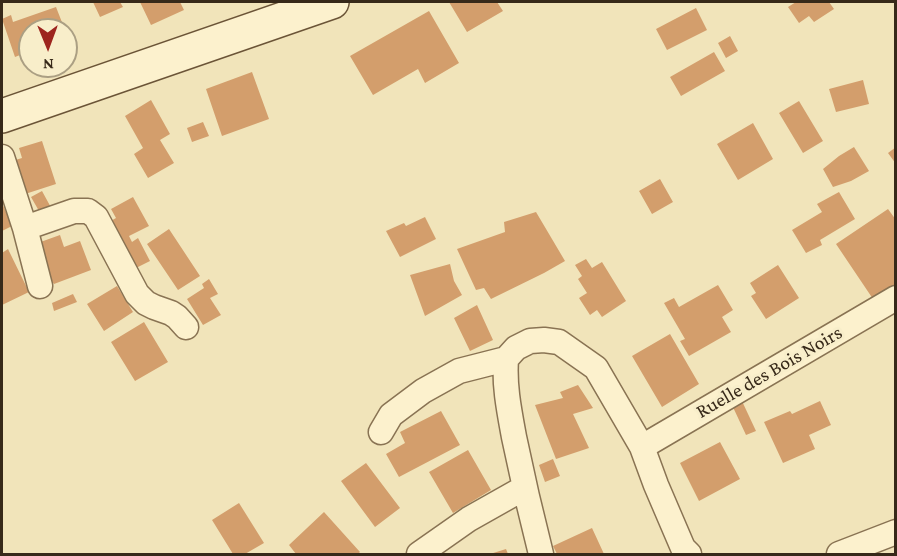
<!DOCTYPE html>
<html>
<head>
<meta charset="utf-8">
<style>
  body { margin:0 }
  #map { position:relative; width:897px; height:556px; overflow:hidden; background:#f1e4ba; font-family:"Crimson Pro",serif }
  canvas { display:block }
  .frame { position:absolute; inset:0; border:3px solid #372919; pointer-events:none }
  .north { position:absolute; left:18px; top:18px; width:60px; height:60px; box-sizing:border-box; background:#f8eeca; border:2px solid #ab9f83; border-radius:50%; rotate:179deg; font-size:16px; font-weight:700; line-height:24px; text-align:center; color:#372919 }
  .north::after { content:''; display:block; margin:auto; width:21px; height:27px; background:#9d251e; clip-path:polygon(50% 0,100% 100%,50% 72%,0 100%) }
</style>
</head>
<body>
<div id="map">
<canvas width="897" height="556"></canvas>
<div class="frame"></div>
<div class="north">N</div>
</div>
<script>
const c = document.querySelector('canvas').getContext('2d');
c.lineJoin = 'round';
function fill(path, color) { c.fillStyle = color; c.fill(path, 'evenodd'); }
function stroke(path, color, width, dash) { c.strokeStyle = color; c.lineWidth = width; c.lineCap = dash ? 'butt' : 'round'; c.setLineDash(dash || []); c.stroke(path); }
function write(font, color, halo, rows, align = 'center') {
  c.font = font + ' "Crimson Pro",serif'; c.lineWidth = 6; c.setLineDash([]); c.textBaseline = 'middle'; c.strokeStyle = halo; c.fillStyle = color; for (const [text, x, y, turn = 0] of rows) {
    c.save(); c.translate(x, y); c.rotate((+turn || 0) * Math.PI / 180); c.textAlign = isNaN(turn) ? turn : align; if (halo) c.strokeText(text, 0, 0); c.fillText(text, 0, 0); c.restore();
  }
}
fill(new Path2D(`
  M93 2H120L123 7 100 17Z
  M140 2H180L184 10 151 25Z
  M449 2H497L503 11 467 32Z
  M796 2H829L834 9 814 22 809 16 799 23 788 7Z
  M56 7 65 30H30V51L15 57 2 19 11 15 13 22Z
  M696 8 707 30 667 50 656 29Z
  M429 11 459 63 425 83 418 69 373 95 350 56Z
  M730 36 738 51 726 58 718 43Z
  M714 52 725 71 681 96 670 77Z
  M252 72 269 119 222 136 206 89Z
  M863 80 869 104 836 112 829 89Z
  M151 100 170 134 160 140 174 163 148 178 134 154 143 148 125 116Z
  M799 101 823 141 803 153 779 113Z
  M203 122 209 136 192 142 187 128Z
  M753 123 773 159 738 180 717 144Z
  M42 141 56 184 22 195 12 161 22 158 19 148Z
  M854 147 869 171 851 181 833 187 823 169 839 156Z
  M896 147V164L888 153Z
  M660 179 673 202 652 214 639 191Z
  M42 191 54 213 43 218 31 197Z
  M839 192 855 219 820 240 822 245 806 253 792 230 822 212 817 204Z
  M133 197 149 226 129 236 132 242 138 238 150 261 130 271 109 222 116 218 111 209Z
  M2 203 12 226 2 231Z
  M888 209 896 220V284L873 299 836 244Z
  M536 212 565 261 544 273 491 299 484 288 476 290 457 249 505 232 504 222Z
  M425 217 436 239 400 257 386 231 404 223 406 226Z
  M169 229 200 276 178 290 147 244Z
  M60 235 64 247 80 241 91 270 54 284 48 276 35 244Z
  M8 249 29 292 2 305V253Z
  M586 259 592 268 602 262 626 301 602 317 597 310 590 315 579 298 587 293 578 279 582 276 575 265Z
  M450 264 454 281 462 295 425 316 410 275Z
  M778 265 799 298 766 319 751 296 756 293 750 283Z
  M209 279 218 294 210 298 221 315 203 325 187 299 204 288 202 284Z
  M718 285 733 310 722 317 731 332 689 356 680 341 685 339 664 303 674 298 679 307Z
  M117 286 133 312 104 331 87 304Z
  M73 294 77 302 54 311 52 303Z
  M477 305 493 340 470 351 454 318Z
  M144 322 168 362 135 381 111 342Z
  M670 334 699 384 662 407 632 356Z
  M578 385 593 408 573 414 589 448 556 459 535 405 563 398 560 392Z
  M741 399 756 431 746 435 732 405Z
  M820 401 831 425 809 435 815 449 783 463 764 422 790 411 792 414Z
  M441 411 460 445 399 477 386 454 405 443 400 432Z
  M720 442 740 479 699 501 680 463Z
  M468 450 491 490 453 513 429 472Z
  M553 459 560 476 545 482 539 465Z
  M366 463 400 508 375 527 341 481Z
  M239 503 264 543 245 554H233L212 520Z
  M324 512 360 552 358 554H296L289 545Z
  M592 528 604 554H557L553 546Z
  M506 549 508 554H490Z`), '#d39e6c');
const street = new Path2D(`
  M2 157 25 228 40 286
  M25 228 74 211H88L96 217 137 294 146 303 154 307 171 313 177 317 186 327
  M381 432 391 415 423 391 459 371 506 359
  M642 447 896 298
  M419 554 469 519 524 488
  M541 554C531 515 522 476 514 437 509 410 504 385 506 359L516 348 530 341 544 340 559 342 596 368 642 447 656 485 683 548 689 554
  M839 554 896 532`);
const secondary = new Path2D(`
  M2 116 332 2`);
stroke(street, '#897353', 27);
stroke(secondary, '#6b5437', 36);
stroke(street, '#fcf1cd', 24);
stroke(secondary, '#fcf1cd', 33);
write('20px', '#372919', '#f8eeca', [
  ["Ruelle des Bois Noirs",769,372,-30]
]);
</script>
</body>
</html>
